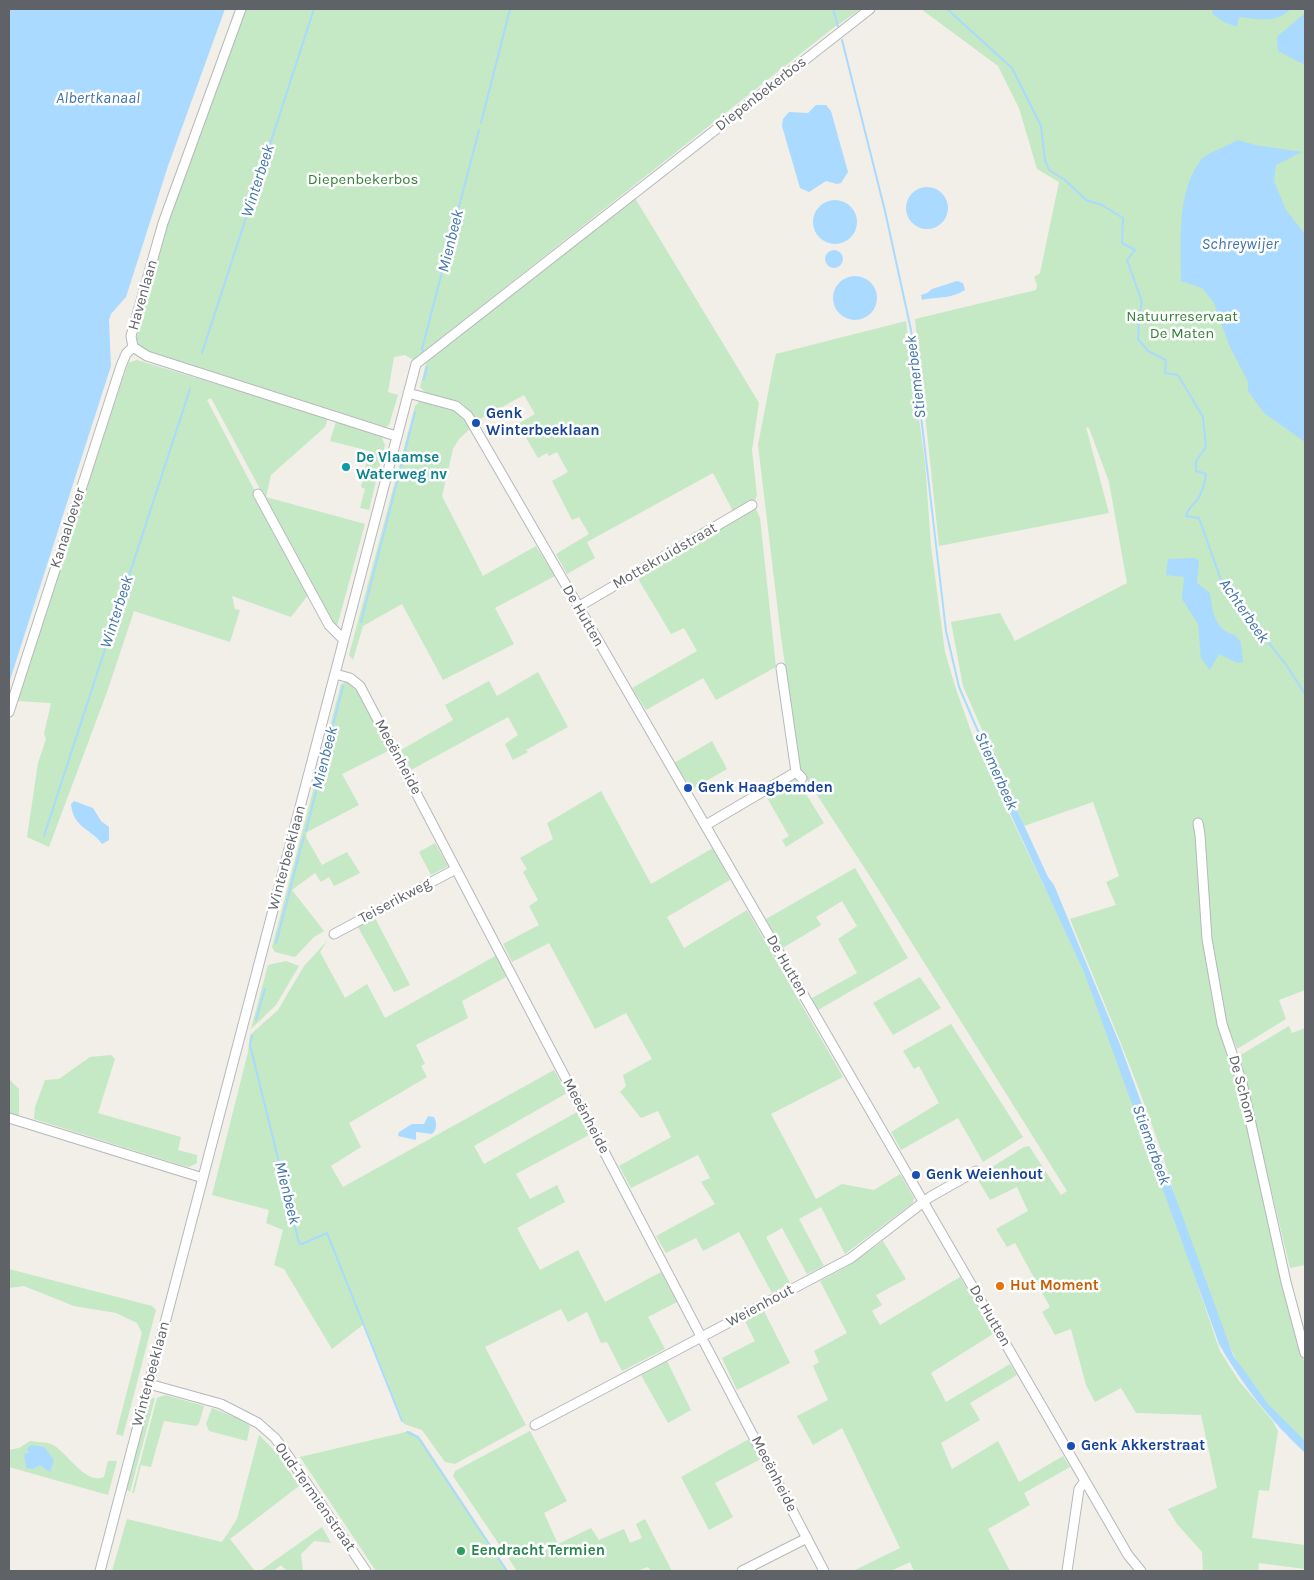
<!DOCTYPE html>
<html>
<head>
<meta charset="utf-8">
<style>
  body { margin:0 }
  #map { position:relative; width:1314px; height:1580px; overflow:hidden; background:#f1efe8; font-family:Karla,sans-serif }
  canvas { display:block }
  .frame { position:absolute; inset:0; border:10px solid #5f6368; pointer-events:none }
</style>
</head>
<body>
<div id="map">
<canvas width="1314" height="1580"></canvas>
<div class="frame"></div>
</div>
<script>
const c = document.querySelector('canvas').getContext('2d');
c.lineJoin = 'round';
function fill(path, color) { c.fillStyle = color; c.fill(path, 'evenodd'); }
function stroke(path, color, width, dash) { c.strokeStyle = color; c.lineWidth = width; c.lineCap = dash ? 'butt' : 'round'; c.setLineDash(dash || []); c.stroke(path); }
function write(font, color, halo, rows, align = 'center') {
  c.font = font + ' Karla,sans-serif'; c.lineWidth = 5; c.setLineDash([]); c.textBaseline = 'middle'; c.strokeStyle = halo; c.fillStyle = color; for (const [text, x, y, turn = 0] of rows) {
    c.save(); c.translate(x, y); c.rotate((+turn || 0) * Math.PI / 180); c.textAlign = isNaN(turn) ? turn : align; if (halo) c.strokeText(text, 0, 0); c.fillText(text, 0, 0); c.restore();
  }
}
fill(new Path2D(`
  M243 9H861L833 28 413 360 405 355 394 357 388 392 398 395 389 425 386 427 148 351 139 346 136 340 167 225 203 118Z
  M921 9H1305V990L1279 1000 1286 1019 1237 1049 1233 1039 1225 1043 1239 1086 1282 1278 1305 1365V1443C1215 1371 1194 1248 1159 1145 1133 1068 1100 994 1070 919L1116 905 1106 882 1119 876 1093 802 1024 826 963 686 951 622 1000 613 1015 641 1127 583 1109 482 1089 428 1086 427 1109 513 939 546 915 319 1036 290 1037 285 1034 277 1040 273 1059 182 1037 169 1019 108 998 66Z
  M635 198 759 403 752 450 757 496 755 500 733 511 713 473 587 542 595 558 567 574 556 554 589 534 579 517 572 520 552 481 568 472 557 452 549 456 547 453 538 458 518 424 535 414 524 395 478 420 462 403 427 394 420 387 427 359Z
  M906 321 925 463 931 546 945 652 956 689 974 740 1086 974 1165 1190 1220 1351 1239 1381 1272 1420 1278 1431 1269 1491 1259 1490 1252 1538 1305 1545V1569L1259 1563 1258 1571H1203L1202 1552 1177 1524 1168 1509 1217 1488 1201 1415 1136 1413 1121 1388 1095 1402 1086 1385 1071 1329 1055 1335 1042 1312 1050 1307 1015 1243 1007 1247 996 1229 1028 1211 1017 1187 990 1200 976 1177 1024 1147 1029 1146 1061 1195 1067 1191 875 884 800 769 781 637 758 445 774 362 776 354Z
  M137 360 328 418 325 427 271 475 266 497 365 524 336 630 211 398 207 400 309 594 291 617 232 596 235 609 240 610 230 642 134 611 107 692 49 847 27 837 38 763 46 739 44 734 51 703 16 701 128 363Z
  M420 401C442 405 460 406 470 429L459 439 453 449 442 496 483 576 536 546 555 576 495 608 514 644 443 680 402 604 363 626 353 660 349 655 415 406Z
  M336 421 381 436 385 445 369 510 360 508 365 489 361 487 369 451 330 441Z
  M753 509H756L760 518 776 667 716 700 703 678 646 710 632 688 697 651 684 628 671 634 637 577Z
  M538 672 568 727 526 750 528 752 513 760 505 744 518 735 508 717 411 770 401 750 453 720 445 705 489 681 497 696Z
  M347 681 355 685 388 751 342 774 359 805 307 832 306 837 322 865 347 852 360 873 334 886 329 877 321 882 315 873 292 890 324 931 314 937 295 957 275 952 272 947 341 684Z
  M712 741 727 769 692 789 674 763Z
  M796 778 824 823 786 847 782 840 789 836 766 796Z
  M601 791 651 884 713 848 730 880 667 917 684 948 747 910 843 1077 771 1114 816 1199 842 1184 874 1190 900 1174 914 1198 913 1203 845 1254 821 1207 799 1219 824 1266 807 1274 782 1228 766 1237 790 1283 772 1293 739 1232 703 1251 696 1238 666 1253 656 1236 715 1204 701 1182 710 1178 698 1155 631 1188 619 1166 671 1137 658 1111 641 1118 620 1092 626 1086 623 1075 652 1059 626 1013 595 1029 549 943 512 962 503 944 539 925 529 906 538 900 523 872 527 869 520 858 553 839 547 823Z
  M435 843 448 866 431 875 419 852Z
  M855 868 908 958 818 1010 812 998 857 973 838 939 857 926 842 901 816 917 821 925 781 949 766 919Z
  M375 918 410 985 394 992 358 927Z
  M327 941 320 952 345 998 367 984 385 1018 497 955 506 977 462 1001 468 1018 416 1045 425 1064 421 1066 427 1077 349 1123 361 1147 331 1166 343 1187 554 1070 567 1093 474 1146 484 1164 577 1112 589 1135 516 1174 530 1199 557 1185 565 1202 517 1228 540 1270 578 1250 605 1302 661 1272 677 1302 648 1317 665 1349 622 1371 607 1342 601 1343 587 1312 568 1322 561 1309 485 1347 526 1425 455 1464 445 1462 422 1430 404 1424 364 1324 332 1349 284 1269 274 1265 283 1230 266 1223 269 1210 212 1195 248 1052 250 1035 278 1010 304 966Z
  M286 961 299 966 276 1005 251 1029 268 965Z
  M920 977 941 1008 893 1035 873 1003Z
  M951 1024 1023 1137 983 1162 958 1118 901 1150 891 1132 939 1103 919 1066 914 1069 903 1051Z
  M1289 1026 1292 1033 1305 1028V1265L1290 1268 1239 1056Z
  M111 1055 115 1059 98 1113 181 1137 178 1150 197 1155V1163L189 1167 184 1166 34 1119 35 1107 45 1080 59 1079 90 1057Z
  M9 1079 19 1089V1117L9 1113Z
  M883 1241 906 1279 876 1295 882 1305 872 1311 880 1325 960 1277 993 1334 931 1373 946 1402 1010 1364 1017 1375 970 1403 980 1420 941 1443 952 1469 998 1441 1019 1482 1063 1456 1070 1467 1024 1493 1030 1505 988 1529 1010 1571H914L910 1562 891 1571H853L900 1548 842 1428 813 1445 797 1416 828 1400 813 1366 819 1362 814 1351 847 1333 820 1281 848 1266Z
  M9 1269 152 1306 156 1310 123 1436 116 1434 142 1333 137 1323 116 1313 74 1306 24 1286 9 1288Z
  M764 1311 790 1363 737 1390 722 1358 755 1341 745 1321Z
  M667 1361 691 1410 668 1423 641 1375Z
  M165 1395 204 1406 199 1424 196 1426 164 1421 151 1467 141 1465 134 1493H132L157 1398Z
  M150 1398H155L130 1492 126 1489Z
  M212 1408 239 1419 250 1426 247 1441 209 1431 206 1424Z
  M410 1431 421 1439 508 1571H376L300 1457Z
  M530 1431 567 1501 544 1513 558 1544 591 1528 599 1540 624 1529 630 1543 642 1538 636 1524 645 1519 672 1571H651L648 1567 637 1571H517L453 1476 455 1471Z
  M259 1435 278 1454 299 1486 230 1539 255 1571H112L127 1519 222 1542 237 1519Z
  M749 1439 759 1460 715 1483 733 1517 709 1530 681 1477Z
  M30 1441C37 1442 48 1442 53 1445 68 1453 85 1485 104 1477L108 1461H117L108 1495 9 1467V1450L19 1448Z
  M322 1527 331 1543 314 1541 301 1554 303 1571H287L281 1565 273 1571H260Z`), '#c5e8c5');
fill(new Path2D(`
  M9 9H225L168 166 126 297 111 314 109 320 111 366 9 683Z
  M1213 9H1291C1274 24 1261 19 1239 17L1237 27 1222 21 1212 13Z
  M1305 13V65L1278 51 1277 37Z
  M816 105H826L831 111 848 172 841 183 837 184 826 181 809 192 800 188 782 126 783 119 789 112 808 113Z
  M1238 140 1255 145 1302 152 1276 165 1274 181 1286 210 1305 234V442L1264 413 1248 391V382L1229 345 1214 303 1202 288 1181 281C1181 244 1176 192 1201 160 1205 154 1229 145 1238 140Z
  M906 208a21 21 0 1 1 42 0a21 21 0 1 1-42 0Z
  M813 222a22 22 0 1 1 44 0a22 22 0 1 1-44 0Z
  M825 259a9 9 0 1 1 18 0a9 9 0 1 1-18 0Z
  M833 298a22 22 0 1 1 44 0a22 22 0 1 1-44 0Z
  M957 281 963 283 965 290C948 300 939 296 922 300L921 295 927 293 932 289Z
  M1195 558 1199 561 1197 583 1210 593C1212 611 1215 631 1235 635L1241 643 1243 662 1238 663 1219 654 1210 670 1201 658 1198 624 1182 599 1184 577 1166 575 1168 559Z
  M74 801 93 808 101 821 109 827V840L102 844C92 829 73 828 71 804Z
  M1016 808 1048 877 1054 885 1121 1047 1233 1355 1268 1404 1305 1441V1453C1270 1420 1243 1386 1219 1344L1084 972 1010 813Z
  M428 1116 434 1117C437 1123 437 1130 432 1134L416 1132V1140L398 1136 399 1132 412 1124H424Z
  M31 1445 44 1447 54 1460 50 1472 39 1465 33 1469 26 1468 24 1454 29 1453 27 1449Z`), '#aadaff');
stroke(new Path2D(`
  M833 9 838 26
  M947 9 1012 68 1041 126 1045 160 1049 170 1065 180 1086 200 1102 205 1123 218 1122 243 1135 250 1127 260 1142 302 1139 317 1138 339 1148 351 1166 360 1165 373 1178 375 1203 417 1206 447 1196 461V471L1206 474C1205 482 1202 492 1198 499 1193 505 1188 508 1186 516L1199 518 1222 583 1287 666 1305 694
  M842 40 885 211 911 330 946 631 959 687 1013 813
  M481 123 510 9
  M423 351 422 349 479 130
  M202 353 314 9
  M424 380 427 367
  M361 622 415 412
  M306 831 343 686
  M44 836 190 389
  M276 943 304 836
  M256 1020 265 989
  M252 1036 250 1045 299 1243 302 1244 327 1233 402 1421
  M407 1432 418 1437 507 1571`), '#aadaff', 2);
const street = new Path2D(`
  M241 9 163 223 131 336 133 347 147 356 396 436
  M408 393 456 406 468 416 1128 1555 1141 1571
  M258 494 329 625 344 640
  M578 607 752 505
  M781 668 796 772 802 778
  M335 674 350 678 360 686 824 1571
  M9 712 121 366 126 354 133 347
  M1198 823 1200 835 1207 939 1222 1024 1242 1083 1286 1282 1305 1353
  M706 825 796 772
  M334 934 456 869
  M9 1118 203 1178
  M149 1384 221 1404 258 1423 275 1438 289 1457 366 1571
  M535 1425 851 1258 930 1197 976 1171
  M100 1571 416 364 870 9
  M742 1571 807 1538
  M1067 1571 1079 1489 1085 1481`);
stroke(street, '#b5b8bc', 11);
stroke(street, '#fff', 9);
for (const [x, y, r, color] of [
  [476,423,5,"#1a4fb4"],
  [346,467,5,"#0f9aa8"],
  [688,788,5,"#1a4fb4"],
  [916,1175,5,"#1a4fb4"],
  [1000,1286,5,"#e8710a"],
  [1071,1446,5,"#1a4fb4"],
  [461,1551,5,"#2e9e5b"]
]) { const dot = new Path2D(); dot.arc(x, y, r, 0, 2 * Math.PI); c.fillStyle = color; c.fill(dot); stroke(dot, '#fff', 2); }
write('15px', '#5f6368', '#fff', [
  ["Diepenbekerbos",761,94,-38],
  ["Havenlaan",143,295,-74],
  ["Kanaaloever",68,528,-72],
  ["Mottekruidstraat",665,556,-30],
  ["De Hutten",583,616,60],
  ["Meeënheide",398,757,62],
  ["Winterbeeklaan",287,858,-75],
  ["Teiserikweg",395,901,-28],
  ["De Hutten",787,966,60],
  ["De Schom",1242,1089,75],
  ["Meeënheide",586,1116,62],
  ["Weienhout",760,1306,-28],
  ["De Hutten",990,1316,60],
  ["Winterbeeklaan",151,1374,-75],
  ["Meeënheide",774,1474,63],
  ["Oud-Termienstraat",315,1497,55]
]);
write('15px', '#348238', '#fff', [
  ["Diepenbekerbos",363,180],
  ["Natuurreservaat",1182,317],
  ["De Maten",1182,334]
]);
write('bold 15px', '#164399', '#fff', [
  ["Genk",486,414],
  ["Winterbeeklaan",486,431],
  ["Genk Haagbemden",698,788],
  ["Genk Weienhout",926,1175],
  ["Genk Akkerstraat",1081,1446]
], 'left');
write('bold 15px', '#0d838f', '#fff', [
  ["De Vlaamse",356,458],
  ["Waterweg nv",356,475]
], 'left');
write('bold 15px', '#c56008', '#fff', [
  ["Hut Moment",1010,1286]
], 'left');
write('bold 15px', '#27864d', '#fff', [
  ["Eendracht Termien",471,1551]
], 'left');
write('italic 16px', '#4174aa', '#fff', [
  ["Albertkanaal",98,98],
  ["Winterbeek",258,181,-72],
  ["Mienbeek",451,241,-76],
  ["Schreywijer",1240,244],
  ["Stiemerbeek",916,377,-97],
  ["Achterbeek",1244,611,55],
  ["Winterbeek",117,612,-72],
  ["Mienbeek",325,758,-76],
  ["Stiemerbeek",996,771,66],
  ["Stiemerbeek",1151,1145,70],
  ["Mienbeek",287,1193,76]
]);
</script>
</body>
</html>
